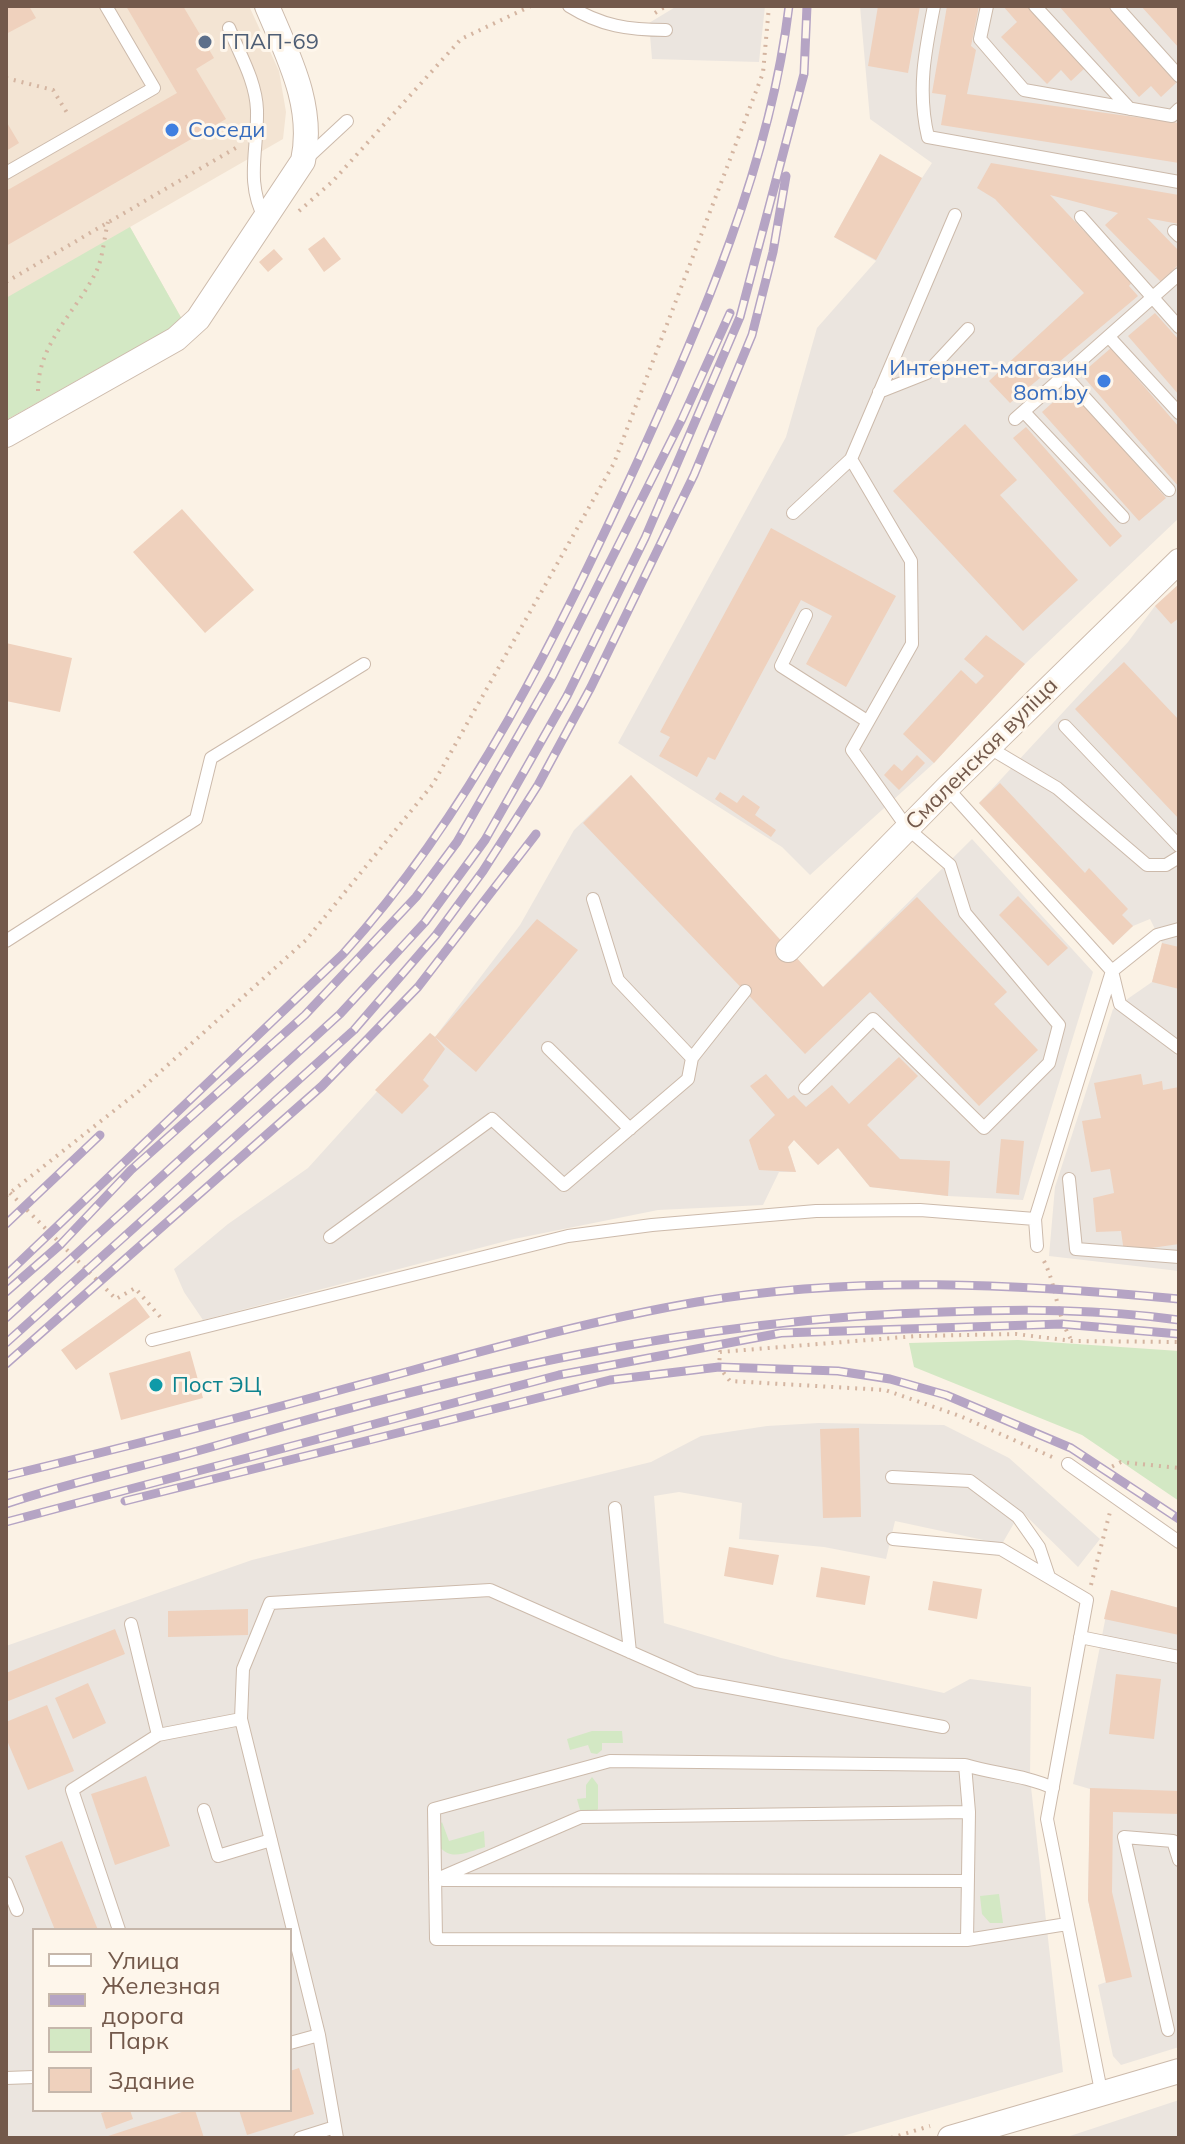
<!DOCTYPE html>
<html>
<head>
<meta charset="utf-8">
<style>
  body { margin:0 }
  #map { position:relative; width:1185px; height:2144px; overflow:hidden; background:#fbf2e5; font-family:Mulish,sans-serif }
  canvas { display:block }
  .frame { position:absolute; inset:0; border:8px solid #73594b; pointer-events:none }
  .legend { position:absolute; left:32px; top:1928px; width:260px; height:184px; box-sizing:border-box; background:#fef6eb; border:2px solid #c6b7ab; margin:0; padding:10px 14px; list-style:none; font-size:24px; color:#73594b }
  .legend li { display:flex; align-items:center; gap:16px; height:40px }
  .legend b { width:40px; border:2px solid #c6b7ab }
</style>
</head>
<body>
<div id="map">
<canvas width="1185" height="2144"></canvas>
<div class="frame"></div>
<ul class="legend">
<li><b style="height:10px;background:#fff"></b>Улица</li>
<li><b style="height:10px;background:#b5a4c4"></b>Железная дорога</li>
<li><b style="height:22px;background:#d3e8c4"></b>Парк</li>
<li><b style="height:22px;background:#efd1bd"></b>Здание</li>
</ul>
</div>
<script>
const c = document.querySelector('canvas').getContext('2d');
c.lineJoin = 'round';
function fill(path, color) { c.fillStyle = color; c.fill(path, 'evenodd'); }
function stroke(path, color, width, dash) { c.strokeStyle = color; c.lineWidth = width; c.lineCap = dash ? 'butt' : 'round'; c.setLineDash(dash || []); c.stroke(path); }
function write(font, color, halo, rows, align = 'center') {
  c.font = font + ' Mulish,sans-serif'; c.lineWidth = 6; c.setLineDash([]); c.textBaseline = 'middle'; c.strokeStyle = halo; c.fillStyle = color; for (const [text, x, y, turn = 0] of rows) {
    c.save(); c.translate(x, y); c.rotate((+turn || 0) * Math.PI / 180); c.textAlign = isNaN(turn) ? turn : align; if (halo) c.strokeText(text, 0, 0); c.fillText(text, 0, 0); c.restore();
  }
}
fill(new Path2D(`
  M6 6H249L279 71 286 112 283 139 130 227 183 321 6 420Z`), '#f3e4d3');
fill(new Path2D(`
  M677 6H765L759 62 652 59 649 23Z
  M860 6H1179V518L1025 664 934 763 810 875 782 847 618 743 786 437 817 328 876 261 834 237 880 154 922 178 932 163 870 119Z
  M1179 584V1271L1049 1256 1055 1187 1113 1009 1152 982 1162 943 1150 919 1133 926 1113 945 979 803 1128 642 1155 606Z
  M631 775 823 987 972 839 1093 972 1023 1200 948 1196 870 1187 838 1148 818 1165 794 1140 788 1147 796 1172H779L763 1205 658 1210 514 1239 203 1320 184 1292 174 1269 228 1224 308 1168 430 1033 435 1037 520 925 574 830Z
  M819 1423 944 1425 1009 1458 1100 1539 1078 1567 1021 1511 1002 1544 895 1521 886 1559 824 1547 739 1539 742 1503 679 1492 654 1496 664 1623 781 1658 944 1693 970 1679 1031 1687 1030 1778 1063 2072 836 2138H6V1646L252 1560 651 1462 701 1436 767 1426ZM34 1930H290V2110H34Z
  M1111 1590 1179 1608V2047L1121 2065 1113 2056 1098 1985 1106 1982 1088 1900 1090 1789 1073 1784Z
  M1179 2100V2138H1064Z`), '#ebe5df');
fill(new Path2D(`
  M130 227 183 321 6 420V298Z
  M1018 1340 1179 1351V1501L1082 1435 914 1367 909 1343Z
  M592 1731H622L623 1743H602V1750L597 1754 591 1753 588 1745 570 1750 567 1739Z
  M592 1777 598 1785V1809L589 1819 580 1810 577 1799 586 1798V1785Z
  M442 1822 449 1841 484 1831 485 1847C467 1852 449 1863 437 1843L438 1828Z
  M999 1894 1003 1923H990L982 1914 980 1896Z`), '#d3e8c4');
fill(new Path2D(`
  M6 6H29L36 18 6 34Z
  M126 6H183L214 58 196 69 226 119 6 246V191L177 93Z
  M878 6H920L908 73 868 66Z
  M947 6H979L971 46 976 50 967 94 1179 123V163L941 125 946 95 932 93Z
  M1003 6H1030L1086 67 1071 81 1061 70 1047 84 1001 37 1017 22Z
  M1059 6H1109L1176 83 1161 97 1151 86 1139 97Z
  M1141 6H1179V48Z
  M6 121 19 143 6 151Z
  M880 154 922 178 876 260 834 237Z
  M991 163 1179 195V224L1147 218 1179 251V264L1161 282 1105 225 1118 213 1050 195 1132 282 1129 286 1138 296 1010 403 989 381 1084 293 995 199 977 188Z
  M324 237 341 259 324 272 308 249Z
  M274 249 283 259 268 272 259 262Z
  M1155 313 1179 340V395L1128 336Z
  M1111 348 1179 427V487L1081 374Z
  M1069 388 1166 498 1139 521 1042 412Z
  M965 424 1017 480 1000 495 1078 580 1023 631 893 491Z
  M1026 427 1122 536 1110 547 1013 438Z
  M182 509 254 590 205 633 133 552Z
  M771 528 896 596 846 687 806 664 832 616 801 600 715 760 708 757 697 777 659 756 670 737 660 732Z
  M1179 584V618L1171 624 1155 606Z
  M986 635 1025 664 934 763 903 734 961 670 976 684 984 676 964 659Z
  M6 643 72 658 60 712 6 701Z
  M1124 662 1179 720V819L1075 709Z
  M917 755 925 763 899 790 884 775 894 764 902 771Z
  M631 775 823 987 917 897 1007 992 994 1004 1038 1050 979 1106 870 992 805 1054 583 823Z
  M1000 783 1085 873 1089 868 1128 909 1122 915 1133 926 1113 945 979 803Z
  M720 792 737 803 743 795 760 807 755 815 776 830 771 837 715 799Z
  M1018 896 1068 948 1048 966 999 915Z
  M537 919 578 950 476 1072 435 1037 445 1049 423 1080 429 1086 402 1114 375 1090 430 1033 435 1037Z
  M1162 943 1179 947V989L1152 982Z
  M899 1057 918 1076 867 1125 900 1159 950 1161 948 1196 870 1187 838 1148 818 1165 794 1140 788 1147 796 1172 759 1170 749 1140 775 1115 750 1086 766 1074 788 1099 794 1095 806 1107 832 1085 849 1104Z
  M1141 1074 1143 1085 1162 1081 1163 1090 1179 1087V1244L1124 1252 1121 1231 1096 1232 1093 1198 1114 1193 1110 1169 1091 1172 1082 1121 1101 1118 1094 1083Z
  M1001 1139 1024 1141 1019 1195 996 1193Z
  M135 1297 150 1317 76 1370 61 1350Z
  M190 1351 203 1398 121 1420 109 1373Z
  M859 1428 861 1517 823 1518 820 1429Z
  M729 1547 779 1555 773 1585 724 1576Z
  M821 1567 870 1576 865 1605 816 1597Z
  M933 1581 982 1589 977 1619 928 1610Z
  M1111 1590 1179 1608V1635L1104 1619Z
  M248 1609V1635L168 1637V1611Z
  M115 1629 125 1654 6 1702V1673Z
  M1116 1674 1161 1679 1154 1739 1109 1734Z
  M88 1683 106 1723 73 1739 55 1698Z
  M47 1705 74 1771 28 1790 6 1738V1722Z
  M146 1776 170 1846 115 1865 91 1794Z
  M1090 1788 1179 1791V1814L1113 1812 1112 1892 1132 1977 1106 1983 1088 1900Z
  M62 1841 98 1930H55L25 1856Z
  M299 2068 314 2114 247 2135 239 2110H290V2071Z
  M111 2110H130L133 2119 106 2129 101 2113Z
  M188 2110H195L204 2138H102Z`), '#efd1bd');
const service = new Path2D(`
  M569 6C601 26 629 30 666 30
  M934 6C925 51 917 91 928 137L1179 182
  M987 6 980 39 1024 90 1172 116 1179 109
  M1035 6 1130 109
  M1116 6 1179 76
  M229 28C240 55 256 81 257 110 258 150 245 182 265 219
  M306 159 347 121
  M6 173 154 88 106 6
  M1081 217 1179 327
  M1174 231 1179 236
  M1109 337 1179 413
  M1065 376 1169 490
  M879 392 927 373 968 329
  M1024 412 1123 517
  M1015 419 1179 274
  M793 513 851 459
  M806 615 781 666 867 721
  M1065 726 1179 846
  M988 747 1057 788 1147 865H1166L1179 857
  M947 788 1112 971 1120 1004 1179 1048
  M593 899 618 980 692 1058
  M6 941 196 819 211 758 364 664
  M548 1048 630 1129
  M805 1088 873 1019 984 1128 1049 1063 1059 1025 965 913 950 865 908 829 852 750 912 644 911 561 851 459 955 215
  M1069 1179 1076 1249 1179 1257
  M330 1237 492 1119 564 1185 688 1079 692 1058 745 991
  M1037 1246 1035 1219 1112 971 1157 935 1179 929
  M152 1340 568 1236 652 1225 816 1211 920 1210 1035 1219
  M1068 1464 1179 1542
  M892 1477 970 1481 1018 1517 1039 1547 1049 1577
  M615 1508 630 1652
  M893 1539 1001 1549 1087 1600 1047 1819 1101 2091
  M131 1624 158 1735
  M1080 1637 1179 1657
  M241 1719 243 1669 270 1603 490 1590 696 1681 943 1727
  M965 1765 610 1761 434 1809 436 1939 967 1940 969 1812 965 1765C994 1774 1025 1775 1053 1788
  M204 1810 218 1856 271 1840
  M435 1880 581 1817 969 1812
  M443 1880 968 1881
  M6 1883 17 1910
  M119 1930 72 1790 158 1735 241 1719 319 2035 337 2138
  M967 1940 1067 1924
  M1168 2030 1124 1837 1173 1841 1179 1860
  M290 2043 319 2035
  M6 2078 34 2077
  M300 2138 335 2127`);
const minor = new Path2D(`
  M6 435 176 339 198 319 303 161C315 106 288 56 267 6
  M788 950 947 788 1179 561
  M950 2138 1179 2071`);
stroke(service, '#ccbaab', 14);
stroke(minor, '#ccbaab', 26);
stroke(new Path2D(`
  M655 13 666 6
  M6 78 53 90 69 116
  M299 211 333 181 461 39 531 6
  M6 282 239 146
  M38 391C38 343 76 312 96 272 103 258 104 238 108 222
  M10 1193 116 1299 135 1288 162 1319
  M6 1196 139 1091 306 940 433 784 614 463 763 73 769 6
  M1044 1261C1057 1287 1056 1315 1072 1341
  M1052 1457 960 1416 885 1390 730 1381 719 1367 720 1352 917 1336 1016 1334 1072 1341 1179 1342
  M1105 1470 1121 1462 1179 1468
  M1091 1585 1110 1512
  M891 2138 930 2126`), '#d4b5a1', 4, [2, 6]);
stroke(service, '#fff', 12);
stroke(minor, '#fff', 24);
const rail = new Path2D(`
  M6 1224 100 1135
  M6 1275 343 954C472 811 557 636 637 463 703 317 770 165 789 6
  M6 1292 61 1244 131 1170 305 1015 416 897 457 842 552 677 682 419 730 313
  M6 1318 340 1014 425 922 485 840 567 696 645 538 740 317 804 74 807 6
  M6 1343 354 1030 436 935 483 871 538 785 591 687 694 475 752 335 773 252 786 176
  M6 1364 322 1086 418 987 536 834
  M6 1476C121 1448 236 1419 351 1387 466 1356 580 1322 697 1302 855 1275 1020 1284 1179 1299
  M125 1501 610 1380 719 1367 838 1371 890 1379 946 1395 1071 1448 1179 1519
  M6 1504C74 1481 146 1466 215 1446 458 1375 690 1319 944 1312 1023 1309 1100 1309 1179 1320
  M6 1522 559 1375 781 1333 1062 1324 1179 1334`);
stroke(rail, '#b5a4c4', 9);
stroke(rail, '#fef6eb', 6, [18]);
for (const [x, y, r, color] of [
  [205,42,8,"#5c6f8a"],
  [172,130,8,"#3f7fe0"],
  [1104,381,8,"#3f7fe0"],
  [156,1385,8,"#0f9aa8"]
]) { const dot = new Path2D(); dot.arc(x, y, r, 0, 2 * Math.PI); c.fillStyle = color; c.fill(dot); stroke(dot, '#fef6eb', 3); }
write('22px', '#4e5e75', '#fef6eb', [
  ["ГПАП-69",221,42]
], 'left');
write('22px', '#366cbe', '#fef6eb', [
  ["Соседи",188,130],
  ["Интернет-магазин",1088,368,"right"],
  ["8om.by",1088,393,"right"]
], 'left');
write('22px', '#73594b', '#fef6eb', [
  ["Смаленская вуліца",982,754,-45]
]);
write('22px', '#0d838f', '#fef6eb', [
  ["Пост ЭЦ",172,1385]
], 'left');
</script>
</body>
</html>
